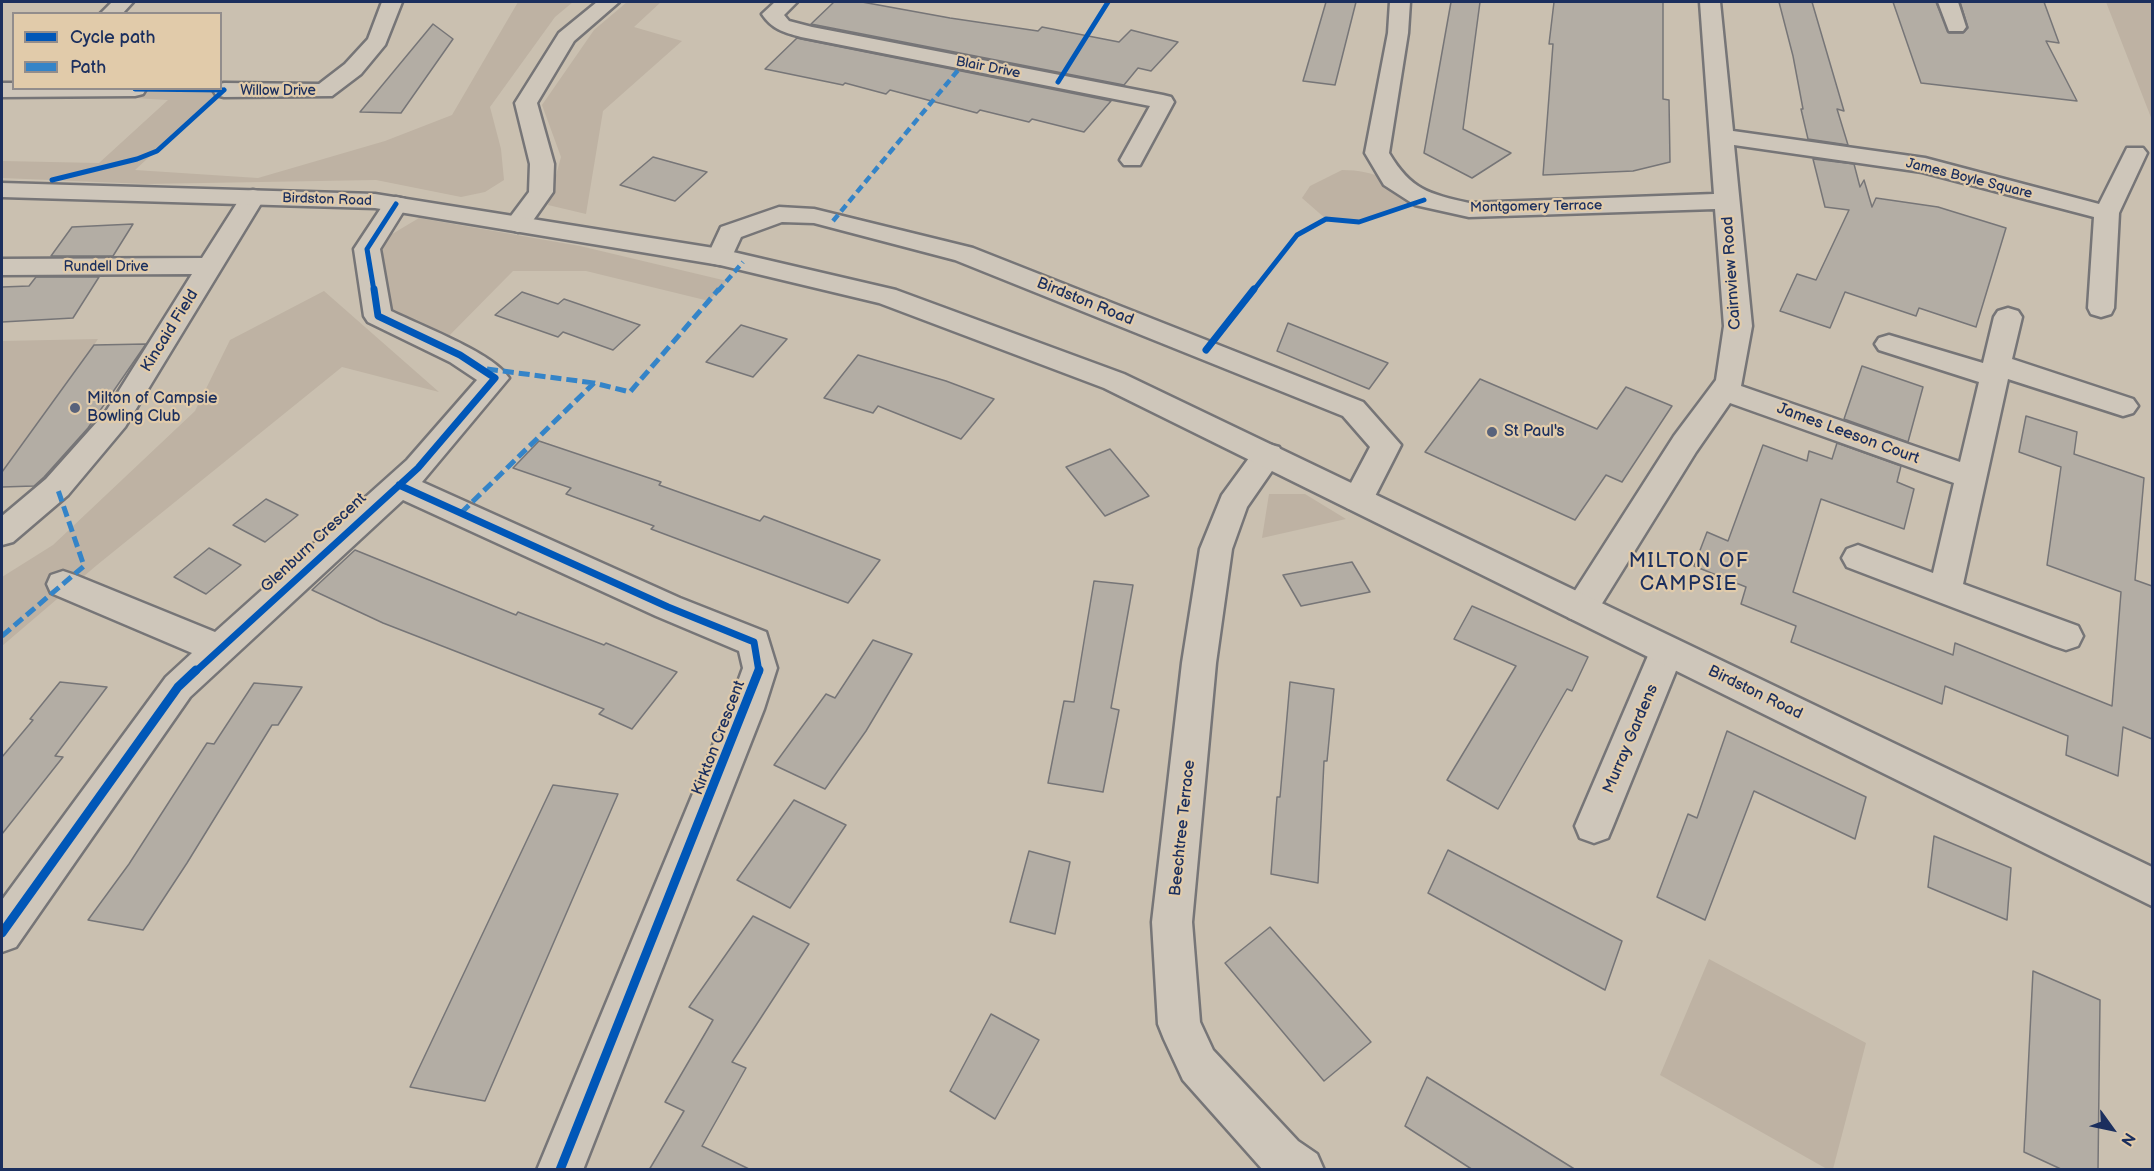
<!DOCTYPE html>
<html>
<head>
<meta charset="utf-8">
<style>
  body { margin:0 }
  #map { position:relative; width:2154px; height:1171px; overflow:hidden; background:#cac0b0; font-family:"Balsamiq Sans",sans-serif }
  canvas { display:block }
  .frame { position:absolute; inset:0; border:3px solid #1b2f5e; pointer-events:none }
  .legend { position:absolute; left:12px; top:12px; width:210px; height:78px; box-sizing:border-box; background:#e1cbaa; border:2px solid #928d8c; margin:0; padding:8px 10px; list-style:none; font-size:18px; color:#1b2f5e }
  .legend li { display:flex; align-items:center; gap:12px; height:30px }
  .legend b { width:30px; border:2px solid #928d8c }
  .north { position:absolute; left:2082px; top:1099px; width:60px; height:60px; -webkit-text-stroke:4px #e1cbaa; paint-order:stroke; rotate:123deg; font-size:16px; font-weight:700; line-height:24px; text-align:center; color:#1b2f5e }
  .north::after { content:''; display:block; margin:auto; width:21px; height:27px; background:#1b2f5e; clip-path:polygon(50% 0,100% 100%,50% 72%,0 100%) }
</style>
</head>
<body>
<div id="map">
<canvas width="2154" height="1171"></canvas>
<div class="frame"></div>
<ul class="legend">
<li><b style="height:8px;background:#0057b8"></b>Cycle path</li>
<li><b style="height:8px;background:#3484c8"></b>Path</li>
</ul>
<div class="north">N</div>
</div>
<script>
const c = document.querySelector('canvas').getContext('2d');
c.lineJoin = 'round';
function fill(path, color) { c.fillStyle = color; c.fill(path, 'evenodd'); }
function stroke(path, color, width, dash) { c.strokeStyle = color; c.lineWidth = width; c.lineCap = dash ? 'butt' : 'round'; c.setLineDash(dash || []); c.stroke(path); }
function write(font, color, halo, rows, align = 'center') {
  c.font = font + ' "Balsamiq Sans",sans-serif'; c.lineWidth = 4.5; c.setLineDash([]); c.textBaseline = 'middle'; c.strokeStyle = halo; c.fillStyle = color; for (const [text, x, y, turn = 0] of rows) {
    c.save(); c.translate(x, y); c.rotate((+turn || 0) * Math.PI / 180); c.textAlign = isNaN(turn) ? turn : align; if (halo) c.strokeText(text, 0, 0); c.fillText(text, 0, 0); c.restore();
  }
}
fill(new Path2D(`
  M518 2H573L555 17 490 107 501 149 504 180 485 192 461 197 376 180 146 184 2 178V161L99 163 168 100 134 98 145 89 220 88 221 80 232 81 135 170 258 178 385 141 452 115Z
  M627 2H661L634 27 682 41 603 111 586 214 548 205 561 157 542 105 594 30Z
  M2106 2H2152V120Z
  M1342 170C1375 170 1397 183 1424 200L1359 222 1326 219 1302 198 1310 186Z
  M419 218 580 246 727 281 709 301 586 271H513L440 345 378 316 367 249Z
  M324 291 439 392 342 367 97 565 2 646V577L53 545 195 411 230 340Z
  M98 339 94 345 2 472V341Z
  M1269 494H1305L1346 519 1262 538Z
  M1709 959 1866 1043 1833 1169H1827L1660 1075Z`), '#beb2a3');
const building = new Path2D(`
  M834 2H862L950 18 1038 31 1042 27 1119 42 1131 30 1178 42 1151 71 1138 68 1124 85 811 24Z
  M1326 2H1356L1335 85 1303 81Z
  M1451 2H1480L1463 129 1511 153 1472 178 1424 153Z
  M1554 2H1663V99L1669 100 1670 162 1633 171 1543 175 1553 44H1549Z
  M1779 2H1812L1844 111 1837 109 1848 145 1808 139 1801 109H1803L1793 56Z
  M1893 2H1936L1949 33H1963L1968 28 1960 2H2044L2059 43 2046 41 2077 101 1921 83Z
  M433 24 453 39 401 113 360 112Z
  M797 38 801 39 1111 101 1084 132 1032 119 1029 122 980 110 977 113 890 90 886 94 845 83 843 85 765 69Z
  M653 157 707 172 675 201 620 185Z
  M1813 159 1854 164 1860 187 1864 180 1872 207 1876 198 1938 207 2006 228 1976 327 1919 308 1916 316 1845 292 1830 328 1780 311 1797 274 1816 280 1849 210 1825 207Z
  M133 224 113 256H51L72 227Z
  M36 277H99L73 318 2 322V287L29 286Z
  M522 292 558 304 564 299 640 325 613 350 563 332 558 337 495 315Z
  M1288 323 1388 363 1369 389 1277 351Z
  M741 325 787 339 753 377 706 362Z
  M146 344 88 428 44 477 34 486 2 487V472L94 345Z
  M858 355 946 381 994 399 961 439 878 406 873 413 824 398Z
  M1862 366 1923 387 1908 442 1844 419Z
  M1480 379 1597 429 1626 387 1672 406 1622 482 1606 475 1575 520 1425 452Z
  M2026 416 2077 432 2074 454 2144 478 2135 580 2152 586V739L2123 727 2118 776 2066 755 2068 736 1945 686 1942 704 1791 642 1796 626 1741 604 1746 587 1694 566 1707 532 1728 541 1763 445 1807 461 1809 451 1832 459 1837 443 1901 466 1897 482 1914 489 1904 529 1821 499 1793 592 1953 655 1955 643 2112 706 2121 592 2047 565 2061 467 2019 452Z
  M539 441 661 482 659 485 760 521 764 516 880 560 848 603 651 529 654 526 566 494 571 488 513 468Z
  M1110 449 1149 496 1105 516 1066 467Z
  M266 499 298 515 265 542 233 525Z
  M209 548 241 565 206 594 174 577Z
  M355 550 516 615 518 612 604 645 606 643 677 672 632 729 599 714 604 709 383 623 312 590Z
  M1352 562 1370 592 1301 606 1283 575Z
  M1094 581 1133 585 1111 708 1119 710 1103 792 1048 783 1064 701 1074 702Z
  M1472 606 1588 657 1572 691 1567 689 1498 809 1447 780 1516 666 1454 639Z
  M873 640 912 654 866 731 825 789 774 765 826 694 835 698Z
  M60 682 107 687 55 756 63 757 2 834V757L33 720 30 719Z
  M1290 682 1334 689 1327 761H1324L1318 883 1271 874 1277 797H1280Z
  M254 683 302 687 278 725H272L187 863 143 930 88 920 129 864 207 743 214 744Z
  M1727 731 1866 797 1855 839 1754 791 1705 920 1657 897 1688 814 1697 818Z
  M553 785 618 794 485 1101 410 1087Z
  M794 800 846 825 790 908 737 880Z
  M1934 836 2011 868 2007 920 1928 887Z
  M1448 850 1622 941 1605 990 1428 893Z
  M1029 851 1070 862 1055 934 1010 922Z
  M753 916 809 944 732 1062 746 1068 702 1146 751 1170H649L684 1111 665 1102 713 1020 689 1007Z
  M1270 927 1371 1042 1324 1081 1225 963Z
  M2033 971 2100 1000 2098 1170H2063L2024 1152Z
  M991 1014 1039 1040 995 1119 950 1091Z
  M1427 1077 1576 1170H1473L1405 1126Z`);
fill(building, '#b3ada4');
stroke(building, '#767577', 1.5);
const minor = new Path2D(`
  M112 2H133L122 14H100Z
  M382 2H402L385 45 361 74 332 96 224 97 216 95 213 90 220 88V84L224 83 319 84 345 64 368 39Z
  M775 2H797L784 15 789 21 812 27 1163 95 1171 97 1174 102 1140 165H1124L1120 160 1150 106 801 37C783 32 772 29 762 14Z
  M1390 2H1410L1408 33 1389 153C1411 190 1429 194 1469 203L1714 194 1700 2H1720L1733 131 1925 158 2099 204 2127 148H2143L2147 153 2119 213 2114 308 2111 314 2101 317 2091 314 2088 308 2094 217 1922 172 1734 145 1752 326 1741 386 1960 462 1979 382 1879 350 1875 344 1879 338 1889 335 1983 363 1994 317 1998 311 2008 308 2018 311 2022 317 2012 359 2133 399 2138 406 2133 413 2123 416 2008 379 1963 584 2078 626 2083 636 2078 646 2066 650 2054 646 1847 567 1842 558 1847 549 1858 545 1933 573 1954 483 1730 403 1696 452 1593 618 1581 622 1569 618 1564 609 1569 600 1674 436 1716 380 1724 326 1715 209 1469 217 1415 205 1384 185 1365 153 1388 33Z
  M1938 2H1958L1966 27 1963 31H1949Z
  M2 83H14V88L146 89 143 94 135 96 2 97Z
  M253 190 262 192 265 197 125 427 68 495 13 542 2 545V516L46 479 105 413 192 274 2 275V259L202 258 244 192Z
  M396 197 405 199 408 204 380 249 391 311C419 325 494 353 509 378L422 482 680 598 766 632 777 668 764 709 583 1170H537L728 709 743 668 739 651 656 616 403 500 190 697 16 947 2 952V900L166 677 192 653 51 593 47 584 51 575 63 571 75 575 215 632 407 460 477 380 450 362 368 322 364 316 354 249 387 199Z
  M779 207 814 209 973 248 1363 402 1401 445 1369 508 1358 512 1347 508 1342 500 1370 447 1343 416 955 260 814 223 782 222 741 237 729 263 720 265 711 263 707 257 721 227Z
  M1268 444 1279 447 1283 455 1247 507 1232 549 1216 663 1192 922 1200 1022 1213 1050 1298 1141 1317 1154 1324 1170H1263L1183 1080 1164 1039 1158 1024 1152 922 1182 663 1200 549 1222 495 1257 447Z
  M1667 637 1679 641 1684 651 1613 826 1608 838 1594 843 1580 838 1575 826 1650 651 1655 641Z`);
const tertiary = new Path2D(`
  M597 2H619L574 41 537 103 554 164 553 192 527 229 518 232 509 229 505 224 529 192 530 164 515 103 559 33Z`);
const secondary = new Path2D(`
  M2 183 375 194 720 249 896 290 1124 374 2152 867V906L1104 388 879 303 720 265 375 208 2 197Z`);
stroke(minor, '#767577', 5);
stroke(tertiary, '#767577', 5);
stroke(secondary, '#767577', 5);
fill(minor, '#cec6ba');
fill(tertiary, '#cec6ba');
fill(secondary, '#cec6ba');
stroke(new Path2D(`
  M833 221 964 63
  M718 291 743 262`), '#3484c8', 4.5, [8, 4.5]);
stroke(new Path2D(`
  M487 369 594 383
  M461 513 594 383 630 392 719 289
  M2 636 84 566 57 487`), '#3484c8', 5, [11, 5]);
stroke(new Path2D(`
  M1058 82 1108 2
  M135 89 224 90
  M52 180 137 159 157 151 224 90
  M374 291 367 249 396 204
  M1253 291 1297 235 1326 219 1359 222 1424 200`), '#0057b8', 5);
stroke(new Path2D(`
  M1206 350 1254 289
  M399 485 668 607 754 642 759 672
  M195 672 418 468 495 378 460 355 378 316 374 289`), '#0057b8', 7);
stroke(new Path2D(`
  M2 933 178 687 196 670
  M560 1170 759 670`), '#0057b8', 9);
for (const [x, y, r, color] of [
  [75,408,6,"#58627b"],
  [1492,432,6,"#58627b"]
]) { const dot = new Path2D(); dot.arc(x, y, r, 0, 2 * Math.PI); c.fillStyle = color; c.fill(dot); stroke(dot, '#e1cbaa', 2); }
write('14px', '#1b2f5e', '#e1cbaa', [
  ["Blair Drive",988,68,11],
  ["Willow Drive",278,91],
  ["James Boyle Square",1969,179,14],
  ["Birdston Road",327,200,2],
  ["Montgomery Terrace",1536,207,-1],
  ["Rundell Drive",106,267]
]);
write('16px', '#1b2f5e', '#e1cbaa', [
  ["Cairnview Road",1732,273,-94],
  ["Birdston Road",1085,302,22],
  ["Kincaid Field",170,331,-58],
  ["James Leeson Court",1848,434,20],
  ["Glenburn Crescent",314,543,-43],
  ["Birdston Road",1755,693,26],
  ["Kirkton Crescent",719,738,-69],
  ["Murray Gardens",1631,739,-67],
  ["Beechtree Terrace",1183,828,-84]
]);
write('16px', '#1b2f5e', '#e1cbaa', [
  ["Milton of Campsie",87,399],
  ["Bowling Club",87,417],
  ["St Paul's",1504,432]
], 'left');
c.letterSpacing = '1.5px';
write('20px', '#1b2f5e', '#e1cbaa', [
  ["MILTON OF",1689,562],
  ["CAMPSIE",1689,585]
]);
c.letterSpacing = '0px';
</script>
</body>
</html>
